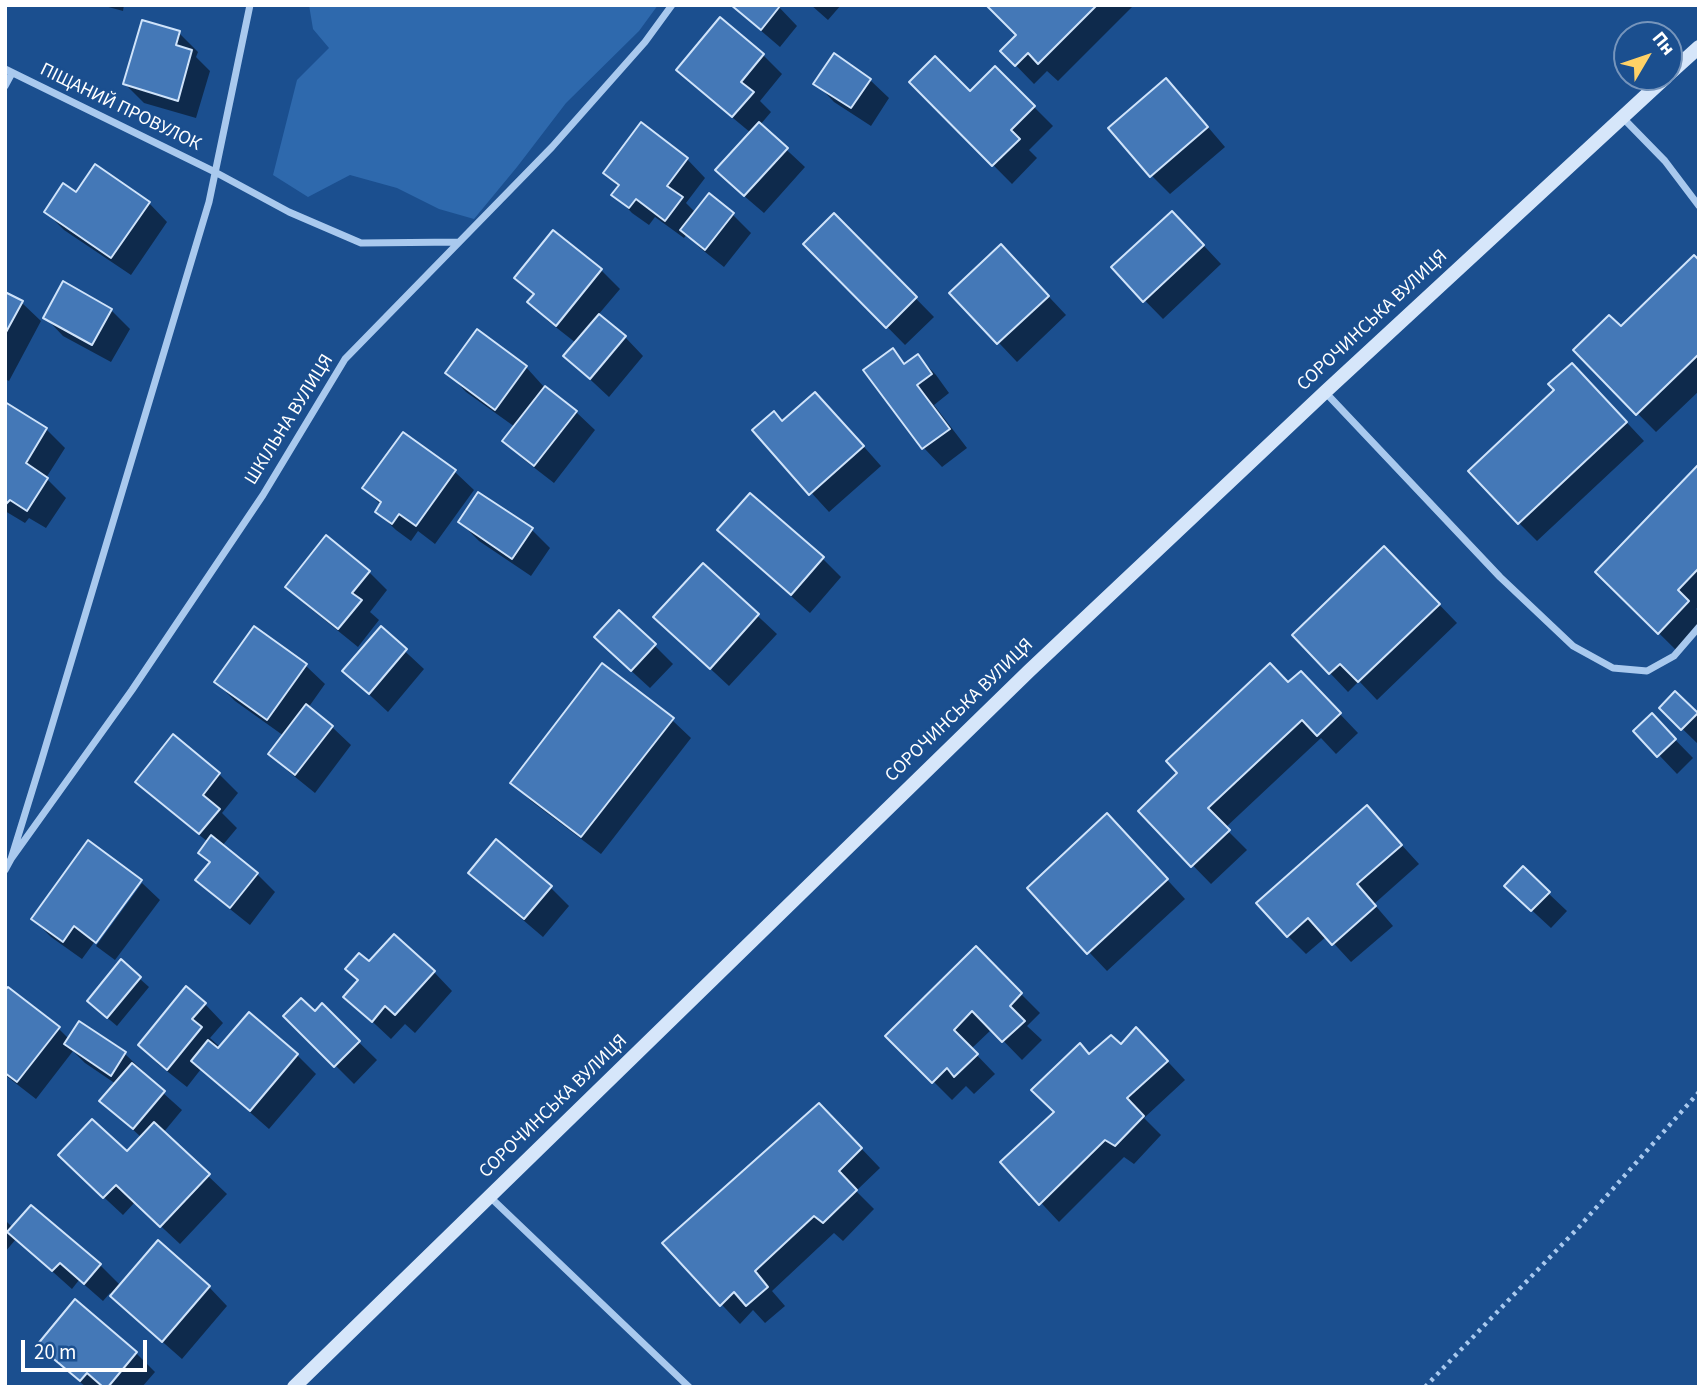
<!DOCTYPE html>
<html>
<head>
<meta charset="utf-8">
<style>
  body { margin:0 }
  #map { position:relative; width:1704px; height:1392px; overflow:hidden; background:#1b4f8f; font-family:"Source Sans 3",sans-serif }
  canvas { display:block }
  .frame { position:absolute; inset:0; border:7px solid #fff; pointer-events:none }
  .north { position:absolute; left:1613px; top:21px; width:70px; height:70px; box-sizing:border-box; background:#1b4f8f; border:2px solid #7695bc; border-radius:50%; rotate:51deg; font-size:19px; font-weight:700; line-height:28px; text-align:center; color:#fff }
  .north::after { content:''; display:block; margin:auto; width:24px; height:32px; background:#ffd166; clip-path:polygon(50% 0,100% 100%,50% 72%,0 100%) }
  .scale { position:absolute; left:21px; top:1340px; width:126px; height:32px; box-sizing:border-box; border:4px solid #fff; border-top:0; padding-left:9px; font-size:21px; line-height:24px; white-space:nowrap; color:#fff; -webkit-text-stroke:5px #1b4f8f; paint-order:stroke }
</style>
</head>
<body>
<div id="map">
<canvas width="1704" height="1392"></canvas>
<div class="frame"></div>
<div class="north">Пн</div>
<div class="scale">20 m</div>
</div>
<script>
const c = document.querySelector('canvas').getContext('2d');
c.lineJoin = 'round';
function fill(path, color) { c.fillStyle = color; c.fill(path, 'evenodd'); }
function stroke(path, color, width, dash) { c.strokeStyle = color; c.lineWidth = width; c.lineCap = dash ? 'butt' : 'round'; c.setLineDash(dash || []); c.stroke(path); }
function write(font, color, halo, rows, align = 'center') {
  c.font = font + ' "Source Sans 3",sans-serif'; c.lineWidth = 5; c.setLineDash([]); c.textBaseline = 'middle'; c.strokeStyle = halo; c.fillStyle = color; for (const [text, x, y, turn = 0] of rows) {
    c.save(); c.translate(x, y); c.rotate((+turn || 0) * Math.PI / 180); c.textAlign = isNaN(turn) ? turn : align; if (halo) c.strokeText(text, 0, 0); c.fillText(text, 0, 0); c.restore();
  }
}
fill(new Path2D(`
  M309 5H658L639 31 566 103 517 167 474 219 439 209 397 188 350 175 308 197 273 175 297 80 329 48 313 29Z`), '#2e69ad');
fill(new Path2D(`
  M101 5H124L123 11Z
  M731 5H777L797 26 780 47Z
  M811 5H841L828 20Z
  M989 5H1134L1058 81 1047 71 1034 84 1002 51 1018 35Z
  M720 20 763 55 782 74 760 101 771 112 760 125 805 167 764 213 736 189 751 133 697 88 678 70Z
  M179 33 198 52 196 57 210 71 196 118 144 103 125 84Z
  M995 68 1053 126 1029 150 1037 158 1012 184 911 82 970 93Z
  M870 80 889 98 871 126 834 102 816 83Z
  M1184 99 1225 147 1170 194 1152 176 1110 128Z
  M687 159 705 178 686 203 696 213 710 196 733 215 751 233 724 267 700 248 687 234 684 238 655 217 649 225 632 213 614 194 619 187 605 173Z
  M76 194 149 203 167 222 131 275 64 230 46 212Z
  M834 215 934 317 905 345 806 244Z
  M1190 231 1221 264 1163 319 1113 268Z
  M554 232 601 270 620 289 598 315 625 337 643 356 609 397 565 356 576 343 548 321 530 302 534 296 517 278Z
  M1699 262V391L1656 432 1575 350 1621 329Z
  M1019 265 1066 315 1017 362 952 293Z
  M5 294 22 303 41 321 9 381 5 379Z
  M111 310 130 329 111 362 63 336 45 317Z
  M892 351 907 365 918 356 936 375 949 393 934 405 967 448 942 467 924 448 866 370Z
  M526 367 544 387 576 412 595 430 554 483 523 459 504 441 515 427 466 392 448 373Z
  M1590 383 1644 441 1537 541 1519 523Z
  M5 404 46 429 65 448 46 478 66 498 46 528 29 518 25 523 5 511Z
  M834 413 881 466 829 512 754 430 783 423Z
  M403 434 455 472 474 490 435 544 418 531 411 541 396 530 377 512 381 505 364 488Z
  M1699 467V606L1696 609 1699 612V629L1677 651 1597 572Z
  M750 495 823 559 841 577 810 613 738 549 719 530Z
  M460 522 531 529 550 548 531 576 479 541Z
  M703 565 777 634 729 686 674 635Z
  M1403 567 1457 623 1377 700 1359 681 1348 692 1294 635Z
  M369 572 387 590 370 612 379 620 358 647 306 605 287 587Z
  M255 628 306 666 325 684 308 708 332 727 351 745 315 793 289 772 270 753 284 736 235 701 216 682Z
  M381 629 424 669 388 712 344 671Z
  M654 645 673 664 650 688 615 656Z
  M1289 684 1319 692 1358 733 1336 754 1321 738 1225 828 1247 850 1211 884 1140 811Z
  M1675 693 1699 717V745L1661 708Z
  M1652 716 1693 758 1677 774 1659 755Z
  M672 720 691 738 601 854 531 801 512 782Z
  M173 737 219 774 238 793 222 813 237 828 222 846 257 874 275 892 250 925 216 898 198 880 211 863 200 853 208 842 156 800 137 782Z
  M1367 807 1419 864 1374 904 1393 926 1351 962 1327 936 1306 954 1288 936Z
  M1125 834 1185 899 1107 971 1089 952Z
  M89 842 141 881H139L82 959 51 937 33 919Z
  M470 873 551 888 569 906 543 937 489 891Z
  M142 883 160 900 115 960 96 946Z
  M1548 893 1567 911 1551 928 1525 904Z
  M976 949 1040 1013 1027 1026 1042 1040 1022 1060 992 1029 971 1049 995 1074 974 1094 966 1086 952 1100 888 1036Z
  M121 962 149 987 117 1026 98 1010Z
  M370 964 434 972 452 991 415 1033 405 1024 391 1039 346 997 360 981Z
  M5 993 58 1028 69 1039 125 1054 144 1072 142 1074 182 1110 163 1133 227 1194 180 1244 135 1202 123 1215 79 1174 127 1154 142 1138 102 1101 116 1084 85 1063 73 1051 36 1099 5 1075Z
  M205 1004 223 1023 210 1038 221 1048 249 1014 297 1055 316 1074 269 1129 201 1069 187 1087 158 1064 140 1045Z
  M322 1006 377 1060 354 1084 286 1016 315 1014Z
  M1080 1045 1090 1055 1121 1046 1155 1048 1185 1080 1144 1118 1161 1135 1134 1164 1124 1157 1059 1222 1003 1162 1056 1112Z
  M838 1124 880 1168 856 1191 874 1209 843 1241 834 1233 772 1291 785 1306 765 1323 753 1310 740 1324 664 1243Z
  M5 1220 13 1228 100 1265 121 1286 158 1243 209 1287 227 1306 182 1359 131 1314 110 1293 103 1301 79 1280 72 1289 16 1239 5 1252Z
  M76 1301 136 1353 155 1372 142 1387H86L58 1363 39 1345Z`), '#0007');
const building = new Path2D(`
  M731 5H779L780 6 761 30Z
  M986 5H1097L1038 64 1028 53 1015 66 1000 51 1016 35Z
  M720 17 764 54 741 82 754 92 732 117 676 70Z
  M142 20 180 31 176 45 192 50 178 101 123 84Z
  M834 53 871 79 851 108 813 84Z
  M935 56 970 91 995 66 1035 106 1011 130 1020 139 992 166 909 82Z
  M1166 78 1208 127 1150 177 1108 128Z
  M641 122 688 158 667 186 683 197 665 221 636 199 629 208 611 195 619 185 603 173Z
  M759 122 788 148 744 196 715 170Z
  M95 164 150 202 111 258 44 212 63 183 76 192Z
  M709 193 734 213 705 250 680 230Z
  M1172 211 1204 245 1143 302 1111 267Z
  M834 213 917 297 886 328 803 244Z
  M553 230 602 269 556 326 527 302 534 294 514 278Z
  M1001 244 1049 296 997 344 949 293Z
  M1694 255 1699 260V354L1636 415 1573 350 1609 315 1621 326Z
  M63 281 112 309 92 345 43 318Z
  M5 292 23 301 5 334Z
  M599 314 626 336 590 379 563 356Z
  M477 329 527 366 495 410 445 373Z
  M893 348 904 364 918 354 932 374 917 385 950 429 922 449 863 370Z
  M1572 363 1627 422 1518 524 1468 471 1554 390 1548 384Z
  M545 386 577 411 534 466 502 441Z
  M815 392 864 446 809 495 752 430 774 411 782 421Z
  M5 402 47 428 26 463 48 478 27 511 10 500 5 505Z
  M403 432 456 470 416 526 399 514 392 524 375 512 381 502 362 488Z
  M1699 464V568L1678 590 1689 601 1658 634 1595 572Z
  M478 492 533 528 512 559 458 522Z
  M750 493 824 557 791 595 717 530Z
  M326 535 370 571 352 593 362 600 338 629 285 587Z
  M1384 546 1440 604 1358 682 1340 664 1329 674 1292 635Z
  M703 563 759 614 710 669 653 617Z
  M619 610 656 644 631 671 594 637Z
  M254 626 307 664 267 720 214 682Z
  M381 626 407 649 369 694 342 671Z
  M602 663 674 718 581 837 510 783Z
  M1270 663 1288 682 1301 671 1341 713 1317 736 1302 720 1208 808 1230 830 1191 867 1138 811 1177 773 1166 761Z
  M1675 691 1698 713 1681 730 1659 708Z
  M306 704 333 726 295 775 268 754Z
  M1652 713 1676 739 1657 757 1633 731Z
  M173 734 220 773 203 795 220 809 199 834 135 782Z
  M1367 805 1402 845 1357 884 1376 906 1332 945 1308 918 1287 937 1256 903Z
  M1107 813 1168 879 1087 954 1027 888Z
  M211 835 258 873 230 908 195 880 210 862 198 853Z
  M496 839 552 886 524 919 468 873Z
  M88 840 142 880 96 943 74 926 63 942 31 919Z
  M1523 866 1550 892 1531 911 1504 886Z
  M394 934 435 971 395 1015 385 1006 372 1022 343 997 358 980 345 969 359 953 369 961Z
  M976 946 1022 993 1010 1006 1025 1021 1002 1042 972 1011 954 1030 978 1054 954 1077 947 1068 932 1083 885 1036Z
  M121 959 141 977 107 1018 87 1001Z
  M186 986 206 1003 192 1019 202 1027 167 1070 138 1045Z
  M8 987 60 1027 17 1082 5 1073V990Z
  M301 998 315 1011 322 1003 360 1041 334 1067 283 1016Z
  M249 1012 298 1054 250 1111 191 1061 208 1040 218 1048Z
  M79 1021 126 1052 111 1076 64 1044Z
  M1136 1027 1168 1061 1127 1098 1144 1116 1115 1146 1105 1140 1039 1205 1000 1162 1054 1112 1031 1090 1080 1043 1089 1054 1111 1035 1121 1044Z
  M132 1063 165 1091 133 1129 99 1101Z
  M819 1103 862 1148 839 1171 857 1190 823 1223 814 1216 755 1271 768 1287 746 1306 734 1292 720 1306 662 1243Z
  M92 1119 127 1151 154 1122 210 1174 160 1227 116 1185 103 1198 58 1155Z
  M31 1205 101 1264 84 1284 60 1263 52 1271 7 1232Z
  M158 1240 210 1286 162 1342 110 1296Z
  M75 1299 137 1352 108 1387H103L87 1373 80 1381 37 1345Z`);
fill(building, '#4478b7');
stroke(building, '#cfe3fa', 2);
stroke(new Path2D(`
  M1425 1387 1579 1227 1699 1092`), '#a9c9ee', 4.5, [3.5, 5]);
stroke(new Path2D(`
  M5 69 215 172 289 212 361 243 459 242
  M5 86 12 73
  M1623 118 1665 161 1699 206
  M1325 392 1500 577 1573 646 1613 668 1647 671 1674 656 1699 627
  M11 859 132 690 263 495 345 359 552 147 645 42 672 5
  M5 870 11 859 41 762 209 202 250 5
  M490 1197 689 1387`), '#a9c9ee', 7);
stroke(new Path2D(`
  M1669 74 1699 47
  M294 1387 1029 671 1325 392 1666 77`), '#d6e6fa', 14);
write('19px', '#fff', '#1b4f8f', [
  ["ПІЩАНИЙ ПРОВУЛОК",120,108,26],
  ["СОРОЧИНСЬКА ВУЛИЦЯ",1373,321,-43],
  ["ШКІЛЬНА ВУЛИЦЯ",290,420,-58],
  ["СОРОЧИНСЬКА ВУЛИЦЯ",960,711,-44],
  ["СОРОЧИНСЬКА ВУЛИЦЯ",554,1107,-44]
]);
</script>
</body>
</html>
